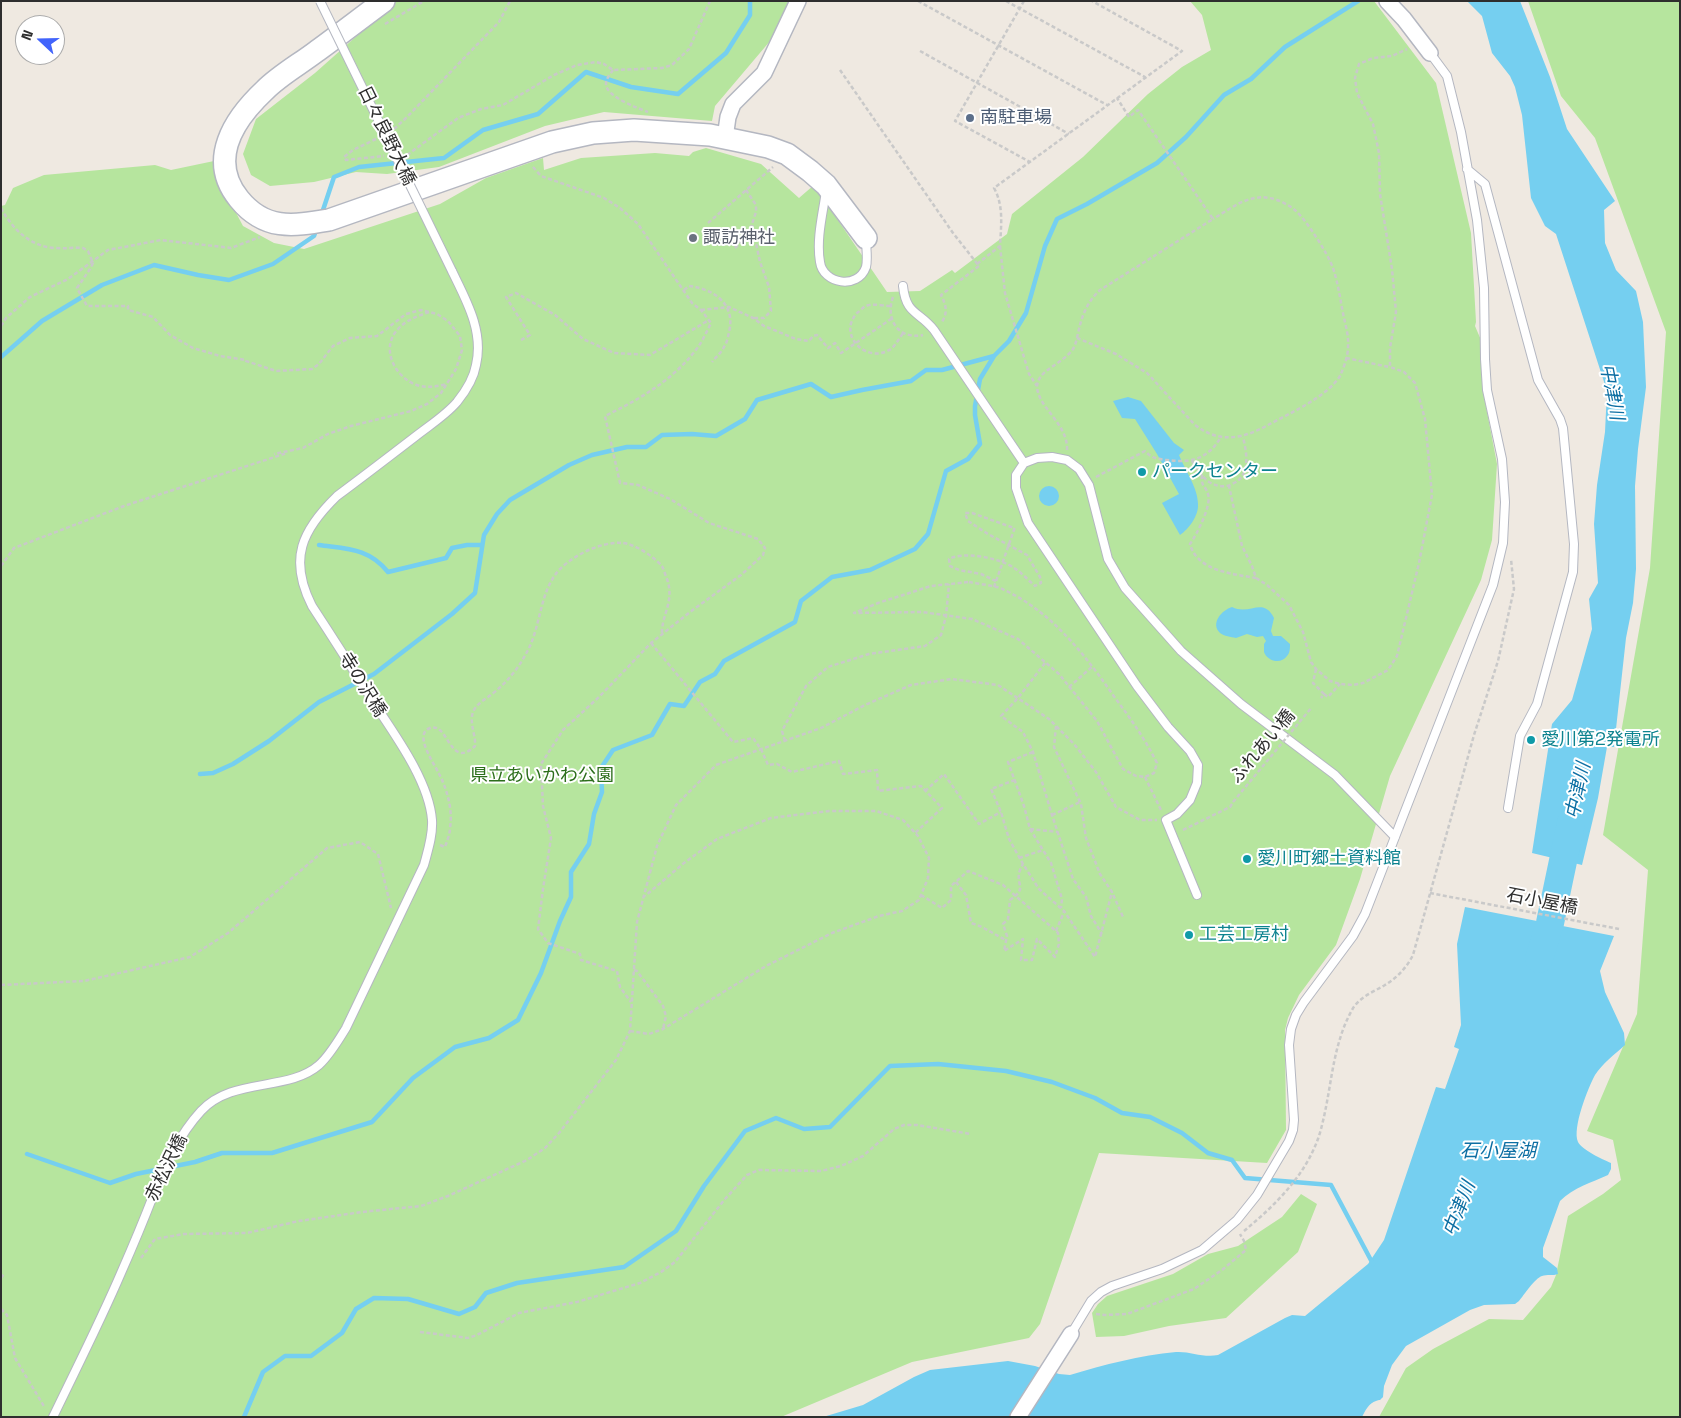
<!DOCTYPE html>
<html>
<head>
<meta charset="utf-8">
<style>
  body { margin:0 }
  #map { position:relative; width:1681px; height:1418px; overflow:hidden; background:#efe9e1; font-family:"Space Grotesk",sans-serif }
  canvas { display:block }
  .frame { position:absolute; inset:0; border:2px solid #2e2e2e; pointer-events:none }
  .north { position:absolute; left:15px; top:15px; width:50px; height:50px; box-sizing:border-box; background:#fff; border:1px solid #ababab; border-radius:50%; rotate:291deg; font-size:14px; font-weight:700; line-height:20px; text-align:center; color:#2e2e2e }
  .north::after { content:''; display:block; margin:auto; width:18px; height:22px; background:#4264fb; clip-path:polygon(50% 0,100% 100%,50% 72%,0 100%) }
</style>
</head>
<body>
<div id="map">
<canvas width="1681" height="1418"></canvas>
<div class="frame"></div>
<div class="north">N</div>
</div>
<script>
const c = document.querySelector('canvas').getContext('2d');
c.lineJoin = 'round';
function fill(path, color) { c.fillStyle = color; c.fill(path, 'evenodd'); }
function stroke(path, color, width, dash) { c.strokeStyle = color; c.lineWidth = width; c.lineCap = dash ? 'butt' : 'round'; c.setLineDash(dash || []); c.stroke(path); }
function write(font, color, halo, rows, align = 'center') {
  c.font = font + ' "Space Grotesk","Noto Sans JP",sans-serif'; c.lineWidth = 4; c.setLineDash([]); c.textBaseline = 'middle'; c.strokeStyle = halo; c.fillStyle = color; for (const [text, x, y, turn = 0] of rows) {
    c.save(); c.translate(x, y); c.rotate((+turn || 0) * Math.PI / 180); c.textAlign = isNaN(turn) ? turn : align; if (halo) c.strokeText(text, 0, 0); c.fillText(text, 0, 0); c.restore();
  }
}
fill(new Path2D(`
  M396 1H790L776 34 715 106 712 121 604 112 545 126 439 167 387 174 356 172 314 182 270 186 251 175 243 154 256 119 315 73Z
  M1190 1H1374L1436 83 1471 233 1476 322 1475 326 1481 340 1484 396 1497 464 1492 540 1481 580 1390 776 1360 879 1336 945 1299 995 1288 1018 1285 1030 1286 1130 1267 1163 1099 1153 1040 1324 1029 1338 912 1362 781 1417H1V206L5 205 13 188 44 175 155 165 171 170 214 161 224 190 243 226 274 243 304 249 440 204 486 178 543 158 544 170 581 158 655 153 689 156 693 152 706 148 761 164 799 198 814 185 887 292 920 291 952 270 955 273 1007 234 1012 214 1083 157 1148 94 1182 67 1211 50 1202 15Z
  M1528 1H1680V1417H1379L1406 1368 1433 1349 1489 1319 1523 1320 1551 1287 1556 1275 1568 1216 1603 1194 1621 1180 1613 1140 1587 1131 1637 1014 1648 870 1603 835 1650 568 1666 332 1595 138 1561 96Z
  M1301 1194 1317 1204 1298 1252 1226 1318 1169 1326 1124 1336 1096 1337 1092 1313 1098 1304 1107 1296 1173 1274 1208 1254 1238 1246 1282 1217Z`), '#b6e59e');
fill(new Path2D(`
  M1467 1H1520L1550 77 1567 129 1615 201 1604 210 1605 243 1616 270 1636 291 1643 322 1646 387 1638 449 1635 486 1636 569 1633 603 1626 638 1614 747H1607L1598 798 1582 865 1532 853 1552 724 1572 700 1592 629 1589 599 1598 583 1594 524 1597 485 1605 432 1607 391 1556 234 1545 226 1531 198 1522 115 1515 87 1510 76 1492 53 1482 16Z
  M1128 397 1141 401 1174 443 1184 450 1179 455C1185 470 1198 488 1198 504 1199 515 1189 529 1180 535L1162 503 1179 494 1157 454 1135 419 1122 418 1113 401Z
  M1039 496a10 10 0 1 1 20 0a10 10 0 1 1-20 0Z
  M1232 607C1250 616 1263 596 1274 618L1271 631 1273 636H1281L1290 644C1290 648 1290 653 1287 656 1281 665 1267 661 1264 652V644L1266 641 1263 636 1257 637 1247 634 1236 638C1231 637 1224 636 1220 633 1210 623 1222 610 1232 607Z
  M1465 907 1614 936 1600 971 1605 992 1624 1033 1625 1045C1615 1054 1602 1064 1595 1075 1588 1088 1572 1128 1578 1142 1582 1150 1602 1159 1611 1163V1169L1608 1175C1591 1183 1574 1187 1560 1201L1543 1248V1257L1557 1268 1558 1274C1553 1276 1547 1274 1542 1276 1535 1278 1524 1295 1519 1301L1515 1304 1484 1305 1470 1310 1406 1346 1392 1365 1384 1386 1383 1397C1377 1403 1383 1398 1376 1401 1369 1403 1365 1411 1362 1417H823L863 1405 914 1377 930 1370 1008 1361 1035 1366 1059 1374 1070 1375C1104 1365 1140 1355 1176 1352 1190 1351 1203 1358 1218 1355L1285 1318 1292 1315 1305 1316 1368 1264 1384 1240 1436 1087 1445 1089 1459 1049 1454 1047 1461 1025 1457 944Z`), '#75cff0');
stroke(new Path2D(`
  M321 216 334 177 359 167 444 158 483 130 538 114 586 72 631 87 678 94 726 53 750 15V1
  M1 357 42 321 102 285 154 265 198 275 229 280 273 264 314 236 317 228
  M319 545C347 549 369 548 388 572L446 558 452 548 467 545H482
  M200 774 213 773 233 764 269 741 319 702 374 674 452 614 475 593 484 535 497 514 510 500 569 465 592 455 627 447H646L662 435 692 434 716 436 745 419 757 400 811 384 831 397 862 390 911 381 926 370H942L994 356
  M27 1154 110 1183 136 1174 195 1162 222 1153H272L372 1122 413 1078 455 1047 489 1038 518 1020 541 973 560 921 571 897V872L589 844 594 814 602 792 601 768 613 750 652 735 670 704 684 706 700 682 715 674 724 661 795 622 801 601 832 577 870 570 915 549 928 534 946 471 968 459 980 444 975 415V406L980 379 994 356 1009 341 1026 313 1045 246 1057 219 1087 204 1157 163 1186 137 1224 95 1251 79 1285 47 1358 1
  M244 1417 263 1372 285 1356H311L342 1333 356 1309 374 1298 408 1299 459 1314 475 1307 486 1293 517 1283 624 1267 676 1231 704 1186 745 1131 776 1118 804 1129 830 1127 890 1066 938 1064 1006 1071 1052 1082 1095 1098 1122 1113 1150 1117 1182 1133 1208 1153 1232 1160 1245 1178 1331 1185 1373 1264`), '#75cff0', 4.5);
stroke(new Path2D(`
  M1539 959 1550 923 1571 823`), '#75cff0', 28);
const lane = new Path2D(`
  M1467 169 1485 184 1538 380 1560 419 1563 428 1574 544 1573 572 1537 704 1520 736 1508 808
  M826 191C823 213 816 239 820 262 823 284 858 290 866 267 868 259 866 247 866 240
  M903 286C906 315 919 311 934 330L1024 463
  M1197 895 1166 820 1177 814 1190 800 1197 783 1198 765 1190 751 1168 727 1137 686 1028 523 1016 488V475L1024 463 1037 458 1052 457 1067 460 1079 469 1089 485 1108 559 1125 588 1181 651 1241 704 1335 775 1395 837
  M1071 1334 1091 1301 1101 1292 1112 1286 1162 1269 1202 1250 1237 1220 1257 1195 1289 1141 1293 1130 1294 1120 1289 1045 1291 1029 1296 1015 1304 1002 1353 936 1365 914 1493 585 1503 543 1505 502 1502 459 1487 390 1485 359 1484 288 1477 220 1461 132 1447 76 1430 53
  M53 1417C76 1369 100 1322 121 1273 132 1248 143 1222 153 1196 166 1165 178 1136 201 1111 232 1077 288 1092 319 1065 330 1055 338 1041 346 1028L424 865C428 850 433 835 432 820 429 781 395 735 374 703 354 671 333 638 312 606 288 559 302 530 337 496 364 476 390 456 416 436 430 425 446 415 457 402 465 392 474 377 476 365 484 331 466 300 452 271`);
const street = new Path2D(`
  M1387 1 1404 19 1430 53
  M725 138 728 117 733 104 764 73 798 1
  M1018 1417 1071 1334`);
const secondary = new Path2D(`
  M384 1C361 18 339 35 317 51 300 64 280 75 265 90 234 119 207 160 239 199 265 231 293 226 329 220L552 142 593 133 634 130 710 135 768 147 787 154 810 171 826 185 866 238`);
stroke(lane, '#b4b7c1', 10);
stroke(street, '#b4b7c1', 18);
stroke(secondary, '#b4b7c1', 24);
stroke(new Path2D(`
  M918 1 1107 105
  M1006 1 1145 77
  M1024 1 955 121 1030 162
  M385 24 424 1
  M920 51 1069 134
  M613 70C610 74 606 79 606 84 606 97 638 108 648 112
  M840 70 953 233 979 266 941 295C946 305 948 312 942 322
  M394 129 406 118 499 22 510 1
  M376 139 353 150 344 157 346 160 384 156
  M407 155 458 118 481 109 503 105 554 75 577 65 596 62 604 64 613 70 662 68 672 65 689 49 710 1
  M533 167 541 176 604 198 620 208 638 224 692 303 701 310 711 323C707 331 703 340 698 347 675 379 640 399 605 416L620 483 638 485 670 499 709 523 758 539 765 548 763 555 741 575 690 612 651 643 600 696 563 730 541 764 543 806 551 838 543 889 538 929 548 943 580 954 581 960 617 971 620 987 631 1002
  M746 190 756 205V212L752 224 760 262 769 287 771 311 764 318H753
  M1 208C12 229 31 247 55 248 65 249 74 247 83 248L88 251 93 263 90 269 77 288 87 306H128V310L153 317 170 335 193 348 220 356 246 360V361L276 371 312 369 319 364 333 346 350 338 377 336 406 314 421 310 437 314 448 321 460 336 462 350 456 369 441 393 427 404 411 411 351 426 328 434 303 448 274 454
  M708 223 773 167
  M1000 246 1005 293 1029 374 1037 386
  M735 248 744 239 752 225
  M977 264 1000 246C1001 226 1004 206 994 188L1182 51 1092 1
  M684 290 689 286C714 289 736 304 729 332 728 337 727 343 724 347 721 353 716 357 712 362
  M893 297C885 319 898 340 923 335
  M890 306C883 306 873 303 866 306 863 307 860 311 857 313 836 336 869 366 892 348 897 343 900 337 904 332
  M701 310 729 307 753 318 764 326 796 339 809 341 813 336 817 335 828 348 835 343 841 353 891 319
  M429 312C418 316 406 320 398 329 379 349 396 380 420 386 430 388 438 386 447 384
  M1 326 6 318 30 297 68 279 108 250 161 240 231 248 260 237
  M1077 338C1081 319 1085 304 1100 290L1213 219 1138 110 1129 117 1117 98
  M521 340 530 335 506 297 516 293 555 315 583 339 614 353 650 355 709 320
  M1346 358 1389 367
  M1067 450C1068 433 1055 420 1045 406 1021 372 1058 370 1073 349 1075 346 1076 342 1077 338L1116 354 1147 373 1194 424C1218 444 1243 439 1268 425 1290 413 1327 397 1340 376 1344 367 1348 356 1348 347 1349 335 1345 324 1343 313 1340 298 1338 283 1333 268 1328 254 1307 221 1296 211 1289 205 1278 199 1269 198 1248 194 1230 209 1213 219
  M1192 461C1197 468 1202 477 1209 482 1216 486 1225 488 1232 484 1251 476 1247 454 1243 437
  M1202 475C1201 488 1205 484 1208 494 1212 505 1197 534 1190 544 1197 571 1233 574 1256 578L1252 566 1242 546 1229 486
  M1096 477 1145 451C1151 458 1158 459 1166 460 1191 463 1207 460 1221 437
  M1 566 14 548 124 506 287 453
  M1256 578 1267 585 1289 605 1303 632 1311 662 1316 669 1330 681 1340 684 1353 685 1363 683 1388 670 1397 656 1419 563 1432 495 1425 419 1415 383 1404 372 1390 367V348L1396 312 1392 269 1380 194 1379 153 1373 124 1357 93 1355 78 1359 64 1373 58 1392 56 1407 49
  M996 581 981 574 959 570 950 566 949 559C964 551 1000 558 1014 568 1022 573 1028 580 1035 586L1041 583 1040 577 1027 555 988 534 968 521 965 513H972L1014 528
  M969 582C979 584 991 585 1000 588 1049 609 1083 652 1113 695 1130 718 1144 737 1157 763L1154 773 1145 777 1136 776 1123 769 1097 721 1059 674 1018 639 972 619 922 612 854 613 878 603 931 586Z
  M994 587 1015 527
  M651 643 733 742 753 738 761 749 768 765 777 764 792 772 839 761 843 774 877 770 878 791 921 786 942 808 915 833
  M1045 663 1018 698 1001 716 1023 732 1033 752 1052 815 1073 879 1086 897 1091 916 1102 934
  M1316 669 1313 683 1324 694 1321 698
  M1069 687 1093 666
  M1324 694 1328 697 1340 684
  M1056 726 1054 747 1081 804 1086 838 1100 874 1112 892 1123 917
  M785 741 782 731 806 686 828 667 869 654 925 646 941 635 946 616 949 584
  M1033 752 1008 762 1024 806 1030 829 1051 863 1062 899 1061 908
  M1145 777 1161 810
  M1015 780 991 789 1001 812 1009 839 1023 864 1039 889 1064 911 1095 957 1112 892
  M925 791 944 774 979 824 1001 812
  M1052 815 1080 802
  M1030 829 1058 832
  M1183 830 1230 807 1233 802
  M440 845 445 847C447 841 450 834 450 828 453 810 447 788 438 772 434 763 413 734 430 728 445 723 448 752 462 753 467 753 472 749 475 746 476 735 469 723 473 712 477 702 490 697 498 689 510 679 521 664 528 650 540 627 540 596 555 575 567 558 600 541 622 543 633 543 653 556 661 565 664 568 665 575 667 579 675 602 661 615 662 635
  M1019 858 1043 850
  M956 882 966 895 971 923C985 927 993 934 1006 940
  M1430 893 1619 929
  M921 895 942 908 951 900V886L968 871 1003 885 1056 931 1058 933 1059 944 1055 957 1037 939 1032 960H1021L1023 939 1004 951 1007 936 1003 924 1008 919 1010 900C1027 888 1017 887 1019 873 1020 870 1021 867 1023 864
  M1056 931 1064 912
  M634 970 637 971 663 1006 666 1016 663 1029
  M1 985 84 981 190 957 228 933 327 848 360 842 378 854 391 908
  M630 1031 649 1034 663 1029 766 966 832 933 879 916 902 911 919 900 928 878 929 858 918 836 903 820 876 811H829L771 818 717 839 684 863 645 896
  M1244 1231C1278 1203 1312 1169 1322 1125 1332 1086 1332 1046 1352 1010 1358 998 1373 992 1385 985 1397 978 1407 967 1413 955L1474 735 1498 661 1514 589 1511 559
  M141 1258 155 1239 184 1234 247 1233 299 1221 362 1212 421 1206 448 1196 527 1160 545 1148 559 1133 616 1060 630 1031 637 922 657 846 676 805 716 765 821 728 865 705 911 685 952 679 998 685 1049 719 1074 744 1096 772 1116 807 1140 820H1157
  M1 1278 4 1274
  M1 1309 7 1315 15 1358 45 1408
  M1096 1314 1105 1315 1127 1314 1194 1289 1222 1270 1246 1250 1244 1241 1240 1234
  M420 1332 468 1338 477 1335 519 1313 577 1302 640 1283 661 1272 675 1262 725 1199 747 1175 759 1170 821 1171 841 1166 863 1156 894 1129 904 1125H917L971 1134`), '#c9c9c9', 2.5, [4, 2.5]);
stroke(lane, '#fff', 8);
stroke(street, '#fff', 15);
stroke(secondary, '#fff', 21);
const laneBridge = new Path2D(`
  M320 1 452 271`);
stroke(laneBridge, '#b4b7c1', 10, []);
stroke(new Path2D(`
  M1233 802 1312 707`), '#c9c9c9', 2.5, [4, 2.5]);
stroke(laneBridge, '#fff', 8);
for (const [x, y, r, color] of [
  [970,118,5,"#5c6f8a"],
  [693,238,5,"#6b7280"],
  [1142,472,5,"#0f9aa8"],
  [1531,740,5,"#0f9aa8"],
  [1247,859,5,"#0f9aa8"],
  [1189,935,5,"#0f9aa8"]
]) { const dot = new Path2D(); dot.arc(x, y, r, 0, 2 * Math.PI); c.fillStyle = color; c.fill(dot); stroke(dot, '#fff', 2); }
write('18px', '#4e5e75', '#fff', [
  ["南駐車場",980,118]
], 'left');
write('18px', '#2e2e2e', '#fff', [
  ["日々良野大橋",386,136,64],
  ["寺の沢橋",362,685,58],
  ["ふれあい橋",1263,747,-50],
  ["石小屋橋",1542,902,11],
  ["赤松沢橋",167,1168,-64]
]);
write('18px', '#5b616d', '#fff', [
  ["諏訪神社",703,238]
], 'left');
write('18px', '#0d838f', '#fff', [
  ["パークセンター",1152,472],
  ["愛川第2発電所",1541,740],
  ["愛川町郷土資料館",1257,859],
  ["工芸工房村",1199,935]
], 'left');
write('18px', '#2c6e1b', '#fff', [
  ["県立あいかわ公園",542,776]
]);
write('italic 19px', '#0d6fa3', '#fff', [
  ["中津川",1611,392,79],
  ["中津川",1579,791,-78],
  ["石小屋湖",1498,1152],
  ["中津川",1460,1209,-69]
]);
</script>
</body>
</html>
